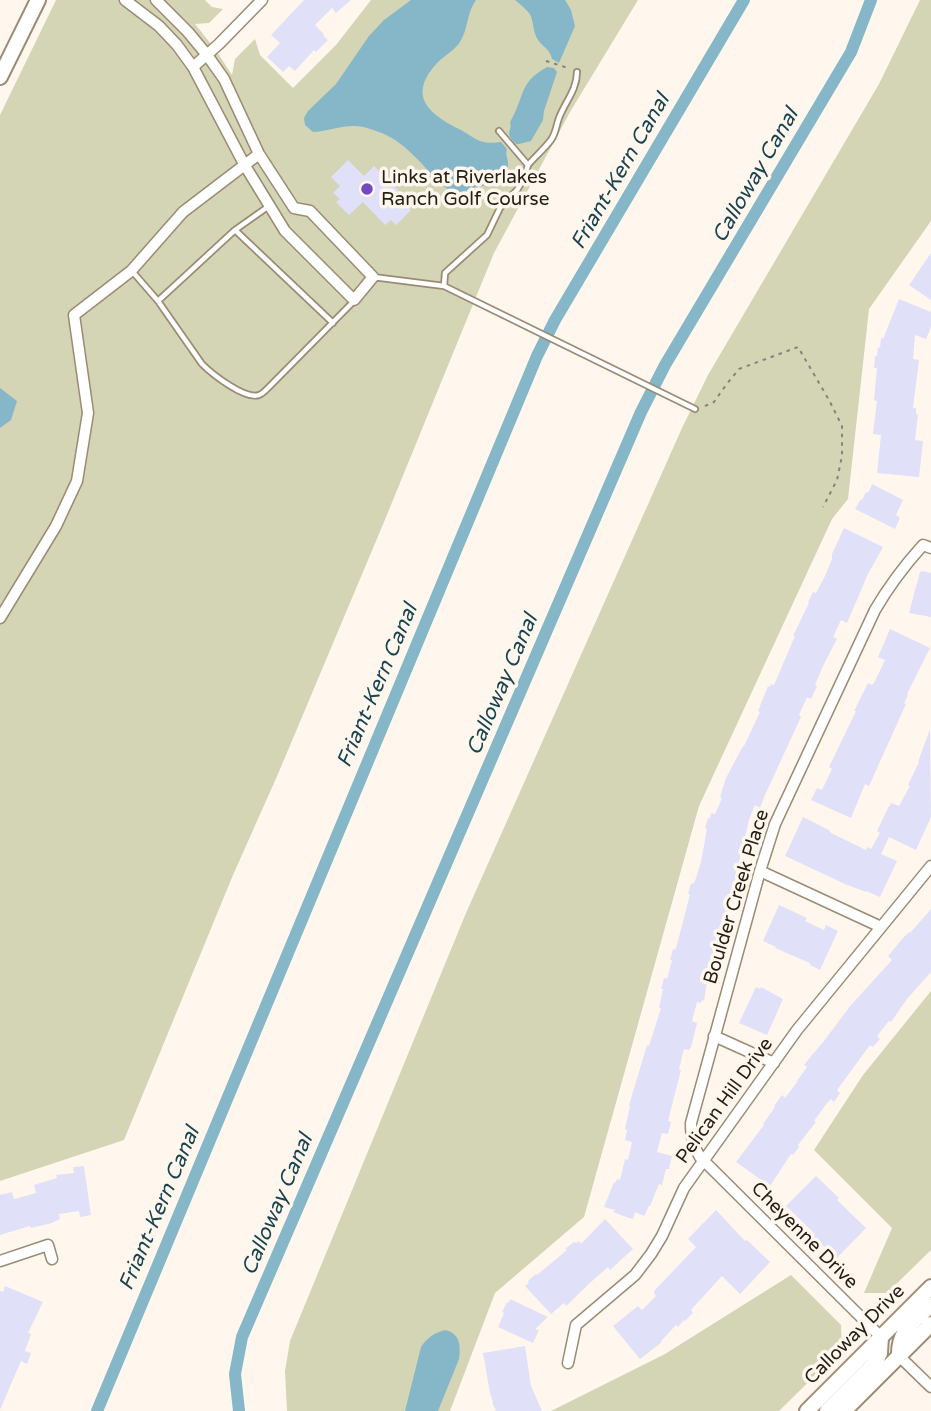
<!DOCTYPE html>
<html>
<head>
<meta charset="utf-8">
<style>
  body { margin:0 }
  canvas { display:block; background:#fff7ed }
</style>
</head>
<body>
<canvas width="931" height="1411"></canvas>
<script>
const c = document.querySelector('canvas').getContext('2d');
c.lineJoin = 'round';
function fill(path, color) { c.fillStyle = color; c.fill(path, 'evenodd'); }
function stroke(path, color, width, dash) { c.strokeStyle = color; c.lineWidth = width; c.lineCap = dash ? 'butt' : 'round'; c.setLineDash(dash || []); c.stroke(path); }
function write(font, color, halo, rows, align = 'center') {
  c.font = font + ' "Varela Round",sans-serif'; c.lineWidth = 7; c.setLineDash([]); c.textBaseline = 'middle'; c.strokeStyle = halo; c.fillStyle = color; for (const [text, x, y, turn = 0] of rows) {
    c.save(); c.translate(x, y); c.rotate((+turn || 0) * Math.PI / 180); c.textAlign = isNaN(turn) ? turn : align; if (halo) c.strokeText(text, 0, 0); c.fillText(text, 0, 0); c.restore();
  }
}
fill(new Path2D(`
  M56 0H205L212 7 223 9 209 23 195 24 215 49 232 75 235 59 255 39 260 55 293 88 336 45 371 0H638L570 112 494 253 384 522 278 774 233 875 124 1140 0 1181V115Z
  M920 0H931V221L869 309 848 499 832 519 699 806 584 1217 495 1293 450 1411H287L285 1371 290 1341 466 913 682 428 708 375 879 84Z
  M931 991V1250L887 1293H864L892 1228 814 1150 863 1075Z
  M791 1275 841 1325 842 1349 779 1411H551L665 1354Z`), '#d3d5b5');
fill(new Path2D(`
  M411 0H479H476C466 15 469 26 461 40 457 49 445 55 438 62 408 94 426 112 457 128 477 138 477 145 501 142L507 149C505 156 508 157 508 164 508 183 490 184 477 187 470 188 463 193 456 193 443 191 423 163 412 154 402 144 390 135 376 131 349 120 339 130 313 132L305 125 304 118 308 111 336 84 369 36 384 20Z
  M515 0H565L571 10 575 26 559 63 552 59C550 49 544 48 538 40 532 31 534 19 529 13 525 8 520 4 515 0Z
  M547 67 554 68 557 72 544 111 543 120 531 141 519 144H516C503 131 513 133 510 122 525 97 518 83 547 67Z
  M0 388 17 401 11 420 0 428Z
  M445 1330C460 1333 461 1346 459 1359L438 1411H405L421 1347C427 1338 434 1333 445 1330Z`), '#86b7c8');
stroke(new Path2D(`
  M97 1411 537 356 555 320 744 0
  M239 1411 235 1374 242 1337 641 412 665 365 851 52 871 0`), '#86b7c8', 12);
fill(new Path2D(`
  M304 0H351L336 13 332 8 315 25 324 34 323 35 328 40 316 52 314 50 295 71 289 66 283 72 267 57 280 43 271 35Z
  M348 160 364 176 374 166 413 205 409 208 411 210 396 225 391 220 385 225 363 202 349 215 336 202 340 199 333 193 340 186 331 177Z
  M931 253V300L909 285Z
  M899 299 931 312V327L926 339 915 335 913 359 919 360 913 408H916V414L918 415 915 440 923 441 919 477 877 473 881 435 873 434 877 401 874 400 877 368H874L875 356H877L878 347 880 348 881 338 883 339Z
  M872 484 903 500 896 515 900 518 895 529 855 509 861 499 862 500 866 492 868 493Z
  M844 528 883 547 868 574 847 623 841 620 833 637 837 639 823 666 815 685 817 686 811 699 807 697 799 715 801 717 765 795 760 808 755 805 749 820 744 841H747L743 854 741 853 736 873 738 874 734 888 733 887 725 920 722 919 717 938 720 939 709 972 704 1001 702 1000 701 1003 697 1002 692 1021 697 1023 691 1047 689 1050 684 1049 679 1069 681 1070 668 1121 671 1122 668 1134 662 1133 657 1152 672 1156 669 1169H666L662 1185 659 1184 650 1206H649L644 1216 635 1212 633 1219 629 1218 613 1212 615 1210 604 1207 614 1182 615 1183 617 1179 620 1180 625 1159 628 1160 632 1142 625 1140 627 1130 625 1129 630 1106 629 1105 647 1045 649 1046 661 1008H659L663 989H661L664 978 667 979 672 960H670L673 949 675 950 677 945 690 894H688L691 883 693 884 695 881 701 862 707 829 705 828 708 818H710L711 813 715 814 722 798 720 797 726 778 743 746H744L760 712 758 711 768 686 770 687 771 684 774 685 795 636H793L809 603 808 602 813 592 816 593 825 576 832 559V554Z
  M923 571 931 573V617L909 613 920 572Z
  M890 629 930 648 907 694 908 695 904 703 906 704 869 786 865 784 851 818 811 800 817 788 822 790 832 769 829 767 856 711H854L868 683 872 685 874 683 885 660 878 657Z
  M930 729 931 817 916 850 889 837 881 854 897 861 880 897 866 891V892L845 884 785 856 803 817 829 830 831 833 866 850 867 847 871 849 880 833 877 831 889 806H890L891 803 899 806 910 786 908 785 919 762H918Z
  M779 905 807 918 805 921 824 930 826 925 838 931 820 970 810 965V963L775 948 776 947 763 941Z
  M931 909V972L907 999 891 1022 889 1021 877 1036 880 1039 873 1047 870 1045 837 1090 840 1093 834 1102 831 1099 827 1103 814 1121 816 1122 798 1145 799 1147 793 1155 791 1154 770 1186 736 1162 764 1125 763 1124 775 1107 774 1106 782 1095 785 1098 798 1081H797L807 1067 804 1065 812 1055 824 1041 851 1005 892 960 888 956 903 938 909 932 910 933Z
  M756 987 760 989 761 987 783 999 767 1035 739 1023Z
  M84 1166 91 1215 80 1217 79 1211 59 1214 60 1219 52 1223 31 1228 30 1226 0 1235V1195L12 1192 14 1199 36 1193 34 1185 57 1178 56 1175 74 1173 73 1167Z
  M816 1176 839 1198 837 1200 866 1228 836 1259 813 1236 815 1234 786 1206Z
  M716 1210 745 1241 747 1240 770 1262 740 1294 722 1276 691 1310 693 1313 685 1321 684 1320 678 1327 676 1325 661 1341 662 1342 640 1359 639 1358 613 1326 638 1306 642 1310 656 1296 654 1293 655 1290 696 1247 688 1239Z
  M605 1219 633 1249 610 1270 608 1267 591 1282 566 1306 564 1303 551 1314 525 1286 529 1283 528 1281 536 1274 537 1275 567 1250 565 1249 574 1242 576 1243 579 1241 581 1244Z
  M5 1286 43 1302 28 1333 31 1334 25 1351 31 1353 27 1364 21 1361 0 1410V1291L3 1292Z
  M510 1299 548 1317 535 1329 539 1330 533 1343 498 1327 504 1313 502 1312 507 1302 509 1303Z
  M525 1346 531 1386 542 1411H496L492 1402H493L490 1393 483 1353Z`), '#e0e0f9');
const service = new Path2D(`
  M499 131 528 165C535 157 544 149 551 140 556 133 556 126 559 118 565 102 577 90 577 72
  M235 230 333 323
  M132 271 158 301 202 364C212 374 245 400 259 395 262 394 265 391 268 388L354 301
  M373 277 444 286 695 409
  M444 286 445 273 487 235 500 208 508 199 517 190 524 178 528 165
  M158 301 235 230 269 206`);
const minor = new Path2D(`
  M125 0 159 26 177 45 193 67 244 164 285 231 354 300 373 277 310 211 294 208 259 154 224 79 207 55 188 32 156 0
  M193 67 219 44 262 0
  M0 618 56 526 77 481 88 413 74 315 131 271 183 212 259 154
  M760 871 881 927
  M714 1036 774 1063
  M0 1261 48 1245 52 1259
  M881 1337 700 1157C693 1146 691 1137 691 1123L760 871 775 824 875 610C889 586 904 566 923 545L931 548
  M899 1356 931 1387
  M568 1363 576 1325 635 1275 651 1254 662 1236 684 1188 797 1030 931 866`);
const secondary = new Path2D(`
  M0 77 38 0
  M899 1356C898 1330 914 1322 931 1305
  M807 1411 931 1287
  M827 1411 875 1363 880 1353 881 1337
  M844 1411 931 1324`);
stroke(service, '#9c8b74', 8);
stroke(minor, '#9c8b74', 13);
stroke(secondary, '#9c8b74', 18);
stroke(new Path2D(`
  M546 61 568 68
  M705 406 714 402 726 385 739 369 798 347 829 400 842 426V456L837 480 823 507`), '#898279', 2, [3.5, 5]);
stroke(service, '#fff', 4.5);
stroke(minor, '#fff', 10);
stroke(secondary, '#fff', 14);
for (const [x, y, r, color] of [
  [367,189,7,"#7448c0"]
]) { const dot = new Path2D(); dot.arc(x, y, r, 0, 2 * Math.PI); c.fillStyle = color; c.fill(dot); stroke(dot, '#fff7ed', 2.5); }
write('19px', '#241e15', '#fff7ed', [
  ["Links at Riverlakes",381,178],
  ["Ranch Golf Course",381,200]
], 'left');
write('19px', '#241e15', '#fff7ed', [
  ["Boulder Creek Place",737,897,-73],
  ["Pelican Hill Drive",725,1101,-54],
  ["Cheyenne Drive",804,1236,45],
  ["Calloway Drive",855,1335,-45]
]);
write('italic 21px', '#184451', '#fff7ed', [
  ["Friant-Kern Canal",621,172,-60],
  ["Calloway Canal",756,176,-60],
  ["Calloway Canal",503,685,-67],
  ["Friant-Kern Canal",378,686,-67],
  ["Calloway Canal",278,1205,-67],
  ["Friant-Kern Canal",160,1209,-67]
]);
</script>
</body>
</html>
